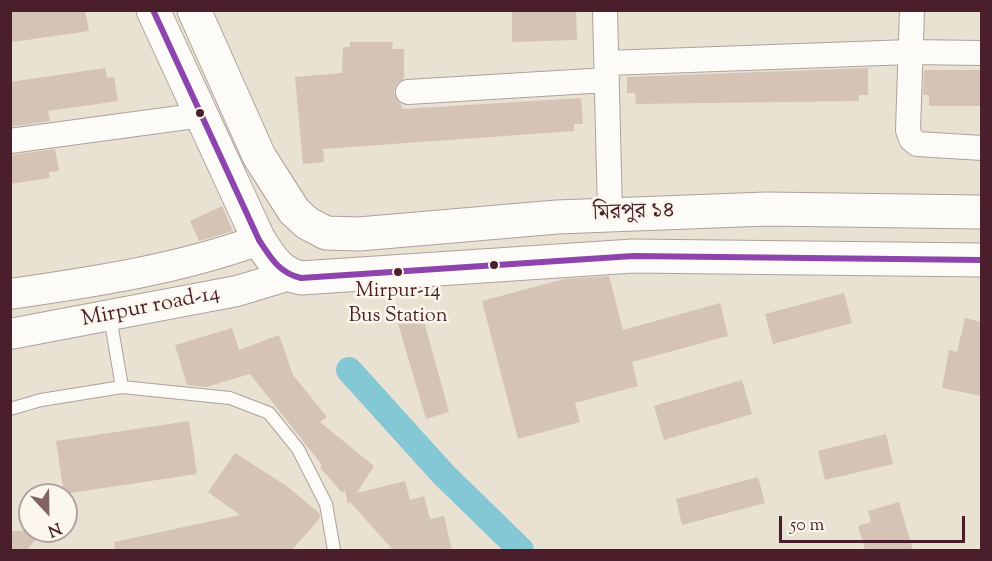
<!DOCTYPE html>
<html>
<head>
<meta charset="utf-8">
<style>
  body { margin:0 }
  #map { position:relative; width:992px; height:561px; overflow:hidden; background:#e9e2d3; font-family:"Sorts Mill Goudy",serif }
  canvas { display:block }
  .frame { position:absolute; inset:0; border:12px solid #4a1f2b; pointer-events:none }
  .north { position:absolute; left:18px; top:483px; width:60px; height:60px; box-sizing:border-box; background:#fbf7ec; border:2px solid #b4a19f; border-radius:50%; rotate:158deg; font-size:16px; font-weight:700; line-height:24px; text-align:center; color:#4a1f2b }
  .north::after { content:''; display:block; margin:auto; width:21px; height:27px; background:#826366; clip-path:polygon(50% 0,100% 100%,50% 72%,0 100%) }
  .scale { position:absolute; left:779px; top:516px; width:186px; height:27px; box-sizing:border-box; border:3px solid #4a1f2b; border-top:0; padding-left:8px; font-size:18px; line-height:21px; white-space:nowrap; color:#4a1f2b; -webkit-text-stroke:4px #fbf7ec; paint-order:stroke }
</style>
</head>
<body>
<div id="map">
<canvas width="992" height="561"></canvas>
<div class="frame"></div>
<div class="north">N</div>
<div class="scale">50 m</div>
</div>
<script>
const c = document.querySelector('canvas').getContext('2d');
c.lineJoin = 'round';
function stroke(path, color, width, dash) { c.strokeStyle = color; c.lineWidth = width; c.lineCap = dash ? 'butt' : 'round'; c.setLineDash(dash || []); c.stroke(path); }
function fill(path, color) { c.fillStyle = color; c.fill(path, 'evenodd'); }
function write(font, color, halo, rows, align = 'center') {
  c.font = font + ' "Sorts Mill Goudy","Noto Serif Bengali",serif'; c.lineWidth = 5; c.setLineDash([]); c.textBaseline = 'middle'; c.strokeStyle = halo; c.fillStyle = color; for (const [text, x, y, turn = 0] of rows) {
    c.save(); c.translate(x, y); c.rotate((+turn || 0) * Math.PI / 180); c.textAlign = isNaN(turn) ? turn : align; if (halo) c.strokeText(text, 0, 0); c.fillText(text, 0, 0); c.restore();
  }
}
stroke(new Path2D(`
  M349 370 444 475 521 550`), '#84c7d5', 26);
fill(new Path2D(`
  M10 10H85L89 31 13 42 10 35Z
  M512 10H576L577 40 512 42Z
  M350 42H393L392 49H404V79L396 85 394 92 403 109 581 98 583 124H574V131L323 149 324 162 303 164 295 77 342 73 343 47H350Z
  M105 68 107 78 114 77 118 101 48 111 50 121 10 127V82Z
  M868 68V95H859V101L636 104 635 93H627V77Z
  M924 70H981V106H929V95H923Z
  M55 149 59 171 49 172 50 178 10 184V155Z
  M222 206 233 231 199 241 190 221Z
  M609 276 623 330 720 303 728 336 632 362 638 386 575 403 580 422 518 439 482 301 564 279Z
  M844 293 852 323 773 344 765 314Z
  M422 314 449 412 426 419 397 320Z
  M965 318 981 322V396L942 388 949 350 957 352Z
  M232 328 239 350 279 335 293 375 327 417 320 422 374 466 357 493 405 481 410 500 424 496 430 519 444 516 452 550H393L350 502 348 505 345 490 342 493 320 467 322 465 250 374 206 387 187 385 175 345Z
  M742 380 752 414 664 440 654 406Z
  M189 421 197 474 64 494 56 441Z
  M886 434 893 464 825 480 818 451Z
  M235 453 288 487 319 513 320 518 292 550H115L114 542 240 515 208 492Z
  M758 477 765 503 682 525 676 499Z
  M899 502 913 550H865L858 526 871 522 868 511Z
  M10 531H43L27 550H10Z`), '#d5c3b5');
const service = new Path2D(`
  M110 317 122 387 230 398 269 413 298 449 326 504 334 550
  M10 409 41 400 122 387`);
const minor = new Path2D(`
  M605 10 610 214
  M912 10 908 130 911 139 917 144 982 148
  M607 63 910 52 982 53
  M408 92 607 80
  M10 141 202 115`);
const tertiary = new Path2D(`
  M10 294C94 282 179 269 259 240
  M10 334 237 291 290 275`);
const primary = new Path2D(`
  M153 10 259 240C271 258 279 273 301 278L633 256 982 260
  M194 10 259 156 294 211 307 223 326 233 359 234 557 217 766 209 982 212`);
stroke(service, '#aca29b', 14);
stroke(minor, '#aca29b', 26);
stroke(tertiary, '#aca29b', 32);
stroke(primary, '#aca29b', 35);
stroke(service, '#fcfbf8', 12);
stroke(minor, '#fcfbf8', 24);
stroke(tertiary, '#fcfbf8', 30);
stroke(primary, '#fcfbf8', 33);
stroke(new Path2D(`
  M153 10 259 240C271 258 279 273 301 278L633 256 982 260`), '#8e44ad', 6);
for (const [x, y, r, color] of [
  [200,113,5,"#4a1f2b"],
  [494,265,5,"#4a1f2b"],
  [398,272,5,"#4a1f2b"]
]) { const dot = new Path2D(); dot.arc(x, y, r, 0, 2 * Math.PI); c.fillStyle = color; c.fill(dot); stroke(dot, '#fbf7ec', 2); }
write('20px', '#4a1f2b', '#fbf7ec', [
  ["Mirpur-14",398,293],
  ["Bus Station",398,318]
]);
write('22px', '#4a1f2b', '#fbf7ec', [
  ["মিরপুর ১৪",634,214,-2],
  ["Mirpur road-14",151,308,-11]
]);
</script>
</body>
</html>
